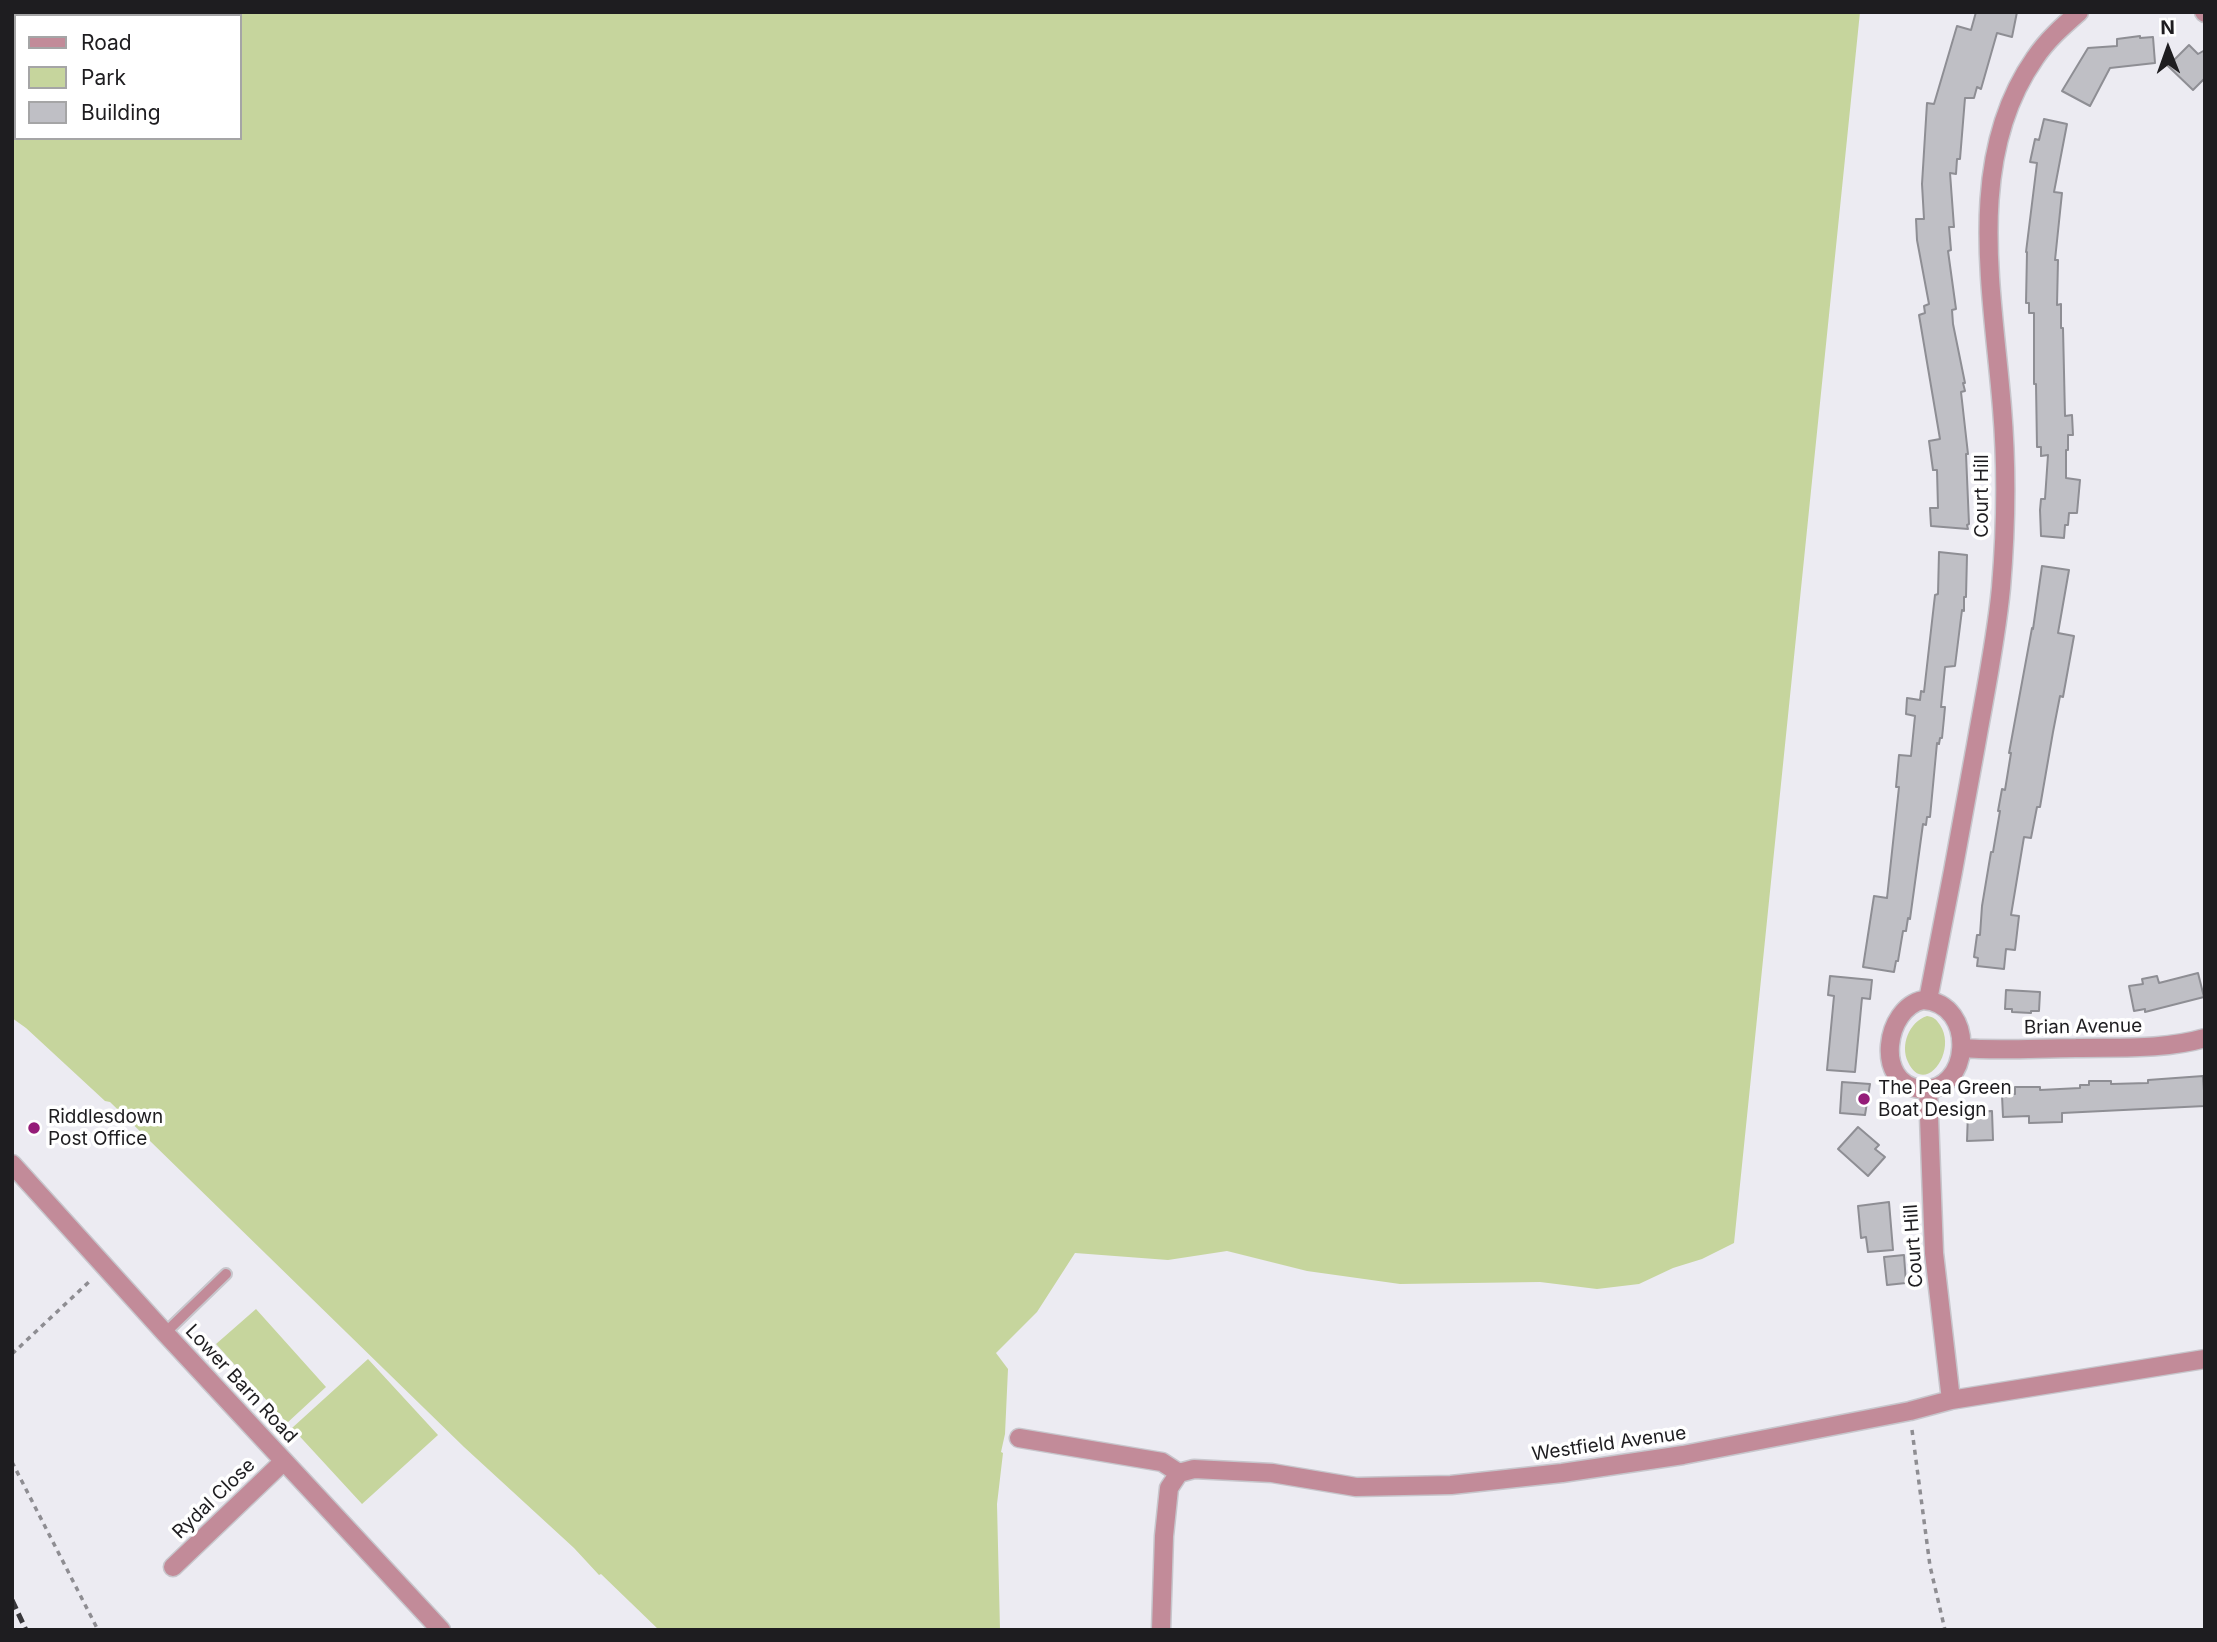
<!DOCTYPE html>
<html>
<head>
<meta charset="utf-8">
<style>
  body { margin:0 }
  #map { position:relative; width:2217px; height:1642px; overflow:hidden; background:#ecebf2; font-family:Inter,sans-serif }
  canvas { display:block }
  .frame { position:absolute; inset:0; border:14px solid #1e1d20; pointer-events:none }
  .legend { position:absolute; left:14px; top:14px; width:228px; height:126px; box-sizing:border-box; background:#fff; border:2px solid #a5a5a6; margin:0; padding:9px 12px; list-style:none; font-size:21px; color:#1e1d20 }
  .legend li { display:flex; align-items:center; gap:14px; height:35px }
  .legend b { width:35px; border:2px solid #a5a5a6 }
  .north { position:absolute; left:2133px; top:14px; width:70px; height:70px; -webkit-text-stroke:5px #fff; paint-order:stroke; rotate:359deg; font-size:19px; font-weight:700; line-height:28px; text-align:center; color:#1e1d20 }
  .north::after { content:''; display:block; margin:auto; width:24px; height:32px; background:#1e1d20; clip-path:polygon(50% 0,100% 100%,50% 72%,0 100%) }
</style>
</head>
<body>
<div id="map">
<canvas width="2217" height="1642"></canvas>
<div class="frame"></div>
<ul class="legend">
<li><b style="height:9px;background:#c28b99"></b>Road</li>
<li><b style="height:19px;background:#c6d59d"></b>Park</li>
<li><b style="height:19px;background:#bfbfc5"></b>Building</li>
</ul>
<div class="north">N</div>
</div>
<script>
const c = document.querySelector('canvas').getContext('2d');
c.lineJoin = 'round';
function fill(path, color) { c.fillStyle = color; c.fill(path, 'evenodd'); }
function stroke(path, color, width, dash) { c.strokeStyle = color; c.lineWidth = width; c.lineCap = dash ? 'butt' : 'round'; c.setLineDash(dash || []); c.stroke(path); }
function write(font, color, halo, rows, align = 'center') {
  c.font = font + ' Inter,sans-serif'; c.lineWidth = 7; c.setLineDash([]); c.textBaseline = 'middle'; c.strokeStyle = halo; c.fillStyle = color; for (const [text, x, y, turn = 0] of rows) {
    c.save(); c.translate(x, y); c.rotate((+turn || 0) * Math.PI / 180); c.textAlign = isNaN(turn) ? turn : align; if (halo) c.strokeText(text, 0, 0); c.fillText(text, 0, 0); c.restore();
  }
}
fill(new Path2D(`
  M12 12H1860L1734 1243 1702 1259 1673 1268 1639 1284 1597 1289 1540 1282 1400 1284 1307 1271 1227 1251 1168 1260 1075 1253 1037 1312 996 1353 1008 1369 1005 1434 1001 1452 1003 1453 997 1504 1000 1630H659L601 1574 599 1575 574 1548 464 1447 110 1102 105 1101 26 1028 12 1018ZM16 16H240V138H16Z
  M1927 1016C1934 1017 1936 1019 1940 1025 1958 1052 1924 1097 1908 1062 1900 1045 1909 1022 1927 1016Z
  M256 1309 326 1387 287 1423 216 1344Z
  M368 1359 438 1435 362 1504 292 1428Z`), '#c6d59d');
const building = new Path2D(`
  M1976 12H2017L2012 37 1997 33 1981 89 1977 87 1974 98H1965L1960 159H1957L1956 174 1950 173 1954 227H1949L1951 250 1948 251 1956 309 1952 310 1953 324 1965 383H1963L1965 391 1961 392 1968 454H1966L1969 524 1967 525 1968 529 1931 526 1930 508H1938L1937 470H1933L1929 441 1940 439 1919 315 1925 313 1924 306 1929 304 1917 240 1916 219H1924L1922 184 1927 103 1934 104 1957 26 1971 30Z
  M2140 36V38L2153 37 2155 63 2110 68 2090 106 2062 91 2088 48 2117 46V39Z
  M2189 45 2198 54 2205 50V78L2193 90 2168 66Z
  M2044 119 2067 124 2054 192 2062 193 2055 260H2058L2057 305 2061 304V328H2063L2065 416 2072 415 2073 435H2068V450H2066V478L2080 480 2077 513H2069L2068 525H2065L2064 538 2041 536 2040 510 2041 499H2045L2048 455 2041 456V447H2037L2036 384H2034V313H2029V303H2026L2027 252H2026L2037 163 2030 162 2035 139 2039 140Z
  M1939 552 1967 555 1966 597H1964V611L1962 610 1955 666 1945 667 1941 707H1945L1944 718 1942 738H1940L1939 744 1937 743 1930 817H1927L1926 825 1923 824 1910 919 1908 918 1906 931H1903L1898 961H1896L1894 972 1863 967 1874 896 1887 898 1899 787H1896L1899 755 1911 756 1915 716 1906 714 1907 698 1920 700 1921 691 1924 692 1935 595 1938 594Z
  M2042 566 2069 570 2058 633 2074 636 2063 697 2060 696 2053 732 2040 807H2037L2031 838 2024 837 2011 915 2019 916 2015 950 2006 949 2004 969 1977 966 1978 958 1974 957 1977 935H1980L1982 906 1991 852H1993L1994 846 2000 811H1998L2002 789 2005 790 2011 753H2009L2032 628 2033 629Z
  M2198 973 2204 997 2145 1012V1009L2134 1011 2129 986 2143 984 2142 979 2157 976 2159 983Z
  M1830 976 1872 980 1870 999 1862 998 1855 1072 1827 1070 1834 996 1828 995Z
  M2006 990 2040 992 2039 1011H2031V1013L2012 1012V1009H2005Z
  M2203 1076 2205 1106 2062 1113V1122L2029 1123V1116L2003 1117 2002 1095 2015 1094V1087H2040V1090L2080 1088V1085H2089V1081H2111V1084L2148 1083V1080Z
  M1842 1082 1870 1084 1865 1115 1840 1113Z
  M1992 1111 1993 1140 1967 1141 1968 1112Z
  M1858 1127 1879 1145 1875 1149 1885 1157 1868 1176 1838 1149Z
  M1889 1202 1893 1250 1868 1252 1866 1237 1861 1238 1858 1206Z
  M1904 1255 1906 1283 1887 1285 1884 1257Z`);
fill(building, '#bfbfc5');
stroke(building, '#8e8e94', 2);
const lane = new Path2D(`
  M165 1333 226 1274`);
const street = new Path2D(`
  M2204 12 2205 13
  M1923 1000C1978 1003 1971 1095 1920 1089 1874 1083 1885 1008 1923 1000Z
  M1928 1000C1945 915 1961 830 1976 745 1985 693 1996 641 2001 588 2006 529 2007 468 2002 408 1993 294 1964 159 2035 58 2047 40 2063 26 2079 12
  M1962 1048C2000 1051 2038 1048 2076 1048 2119 1047 2163 1050 2205 1038
  M1928 1089 1934 1253 1951 1400
  M12 1164 165 1333 441 1630
  M1019 1438 1162 1462 1179 1473 1194 1469 1272 1473 1356 1487 1451 1485 1562 1473 1683 1455 1910 1411 1951 1400 2205 1359
  M173 1567 284 1461
  M1161 1630 1164 1536 1169 1488 1179 1473`);
stroke(lane, '#c7c6cc', 14);
stroke(street, '#c7c6cc', 21);
stroke(new Path2D(`
  M12 1354 92 1279
  M1912 1430 1930 1566 1945 1630
  M12 1462 98 1630`), '#8e8d92', 3.5, [5, 5]);
stroke(lane, '#c28b99', 10);
stroke(street, '#c28b99', 18);
stroke(new Path2D(`
  M12 1600 26 1630`), '#38373b', 5, [10, 5]);
for (const [x, y, r, color] of [
  [1864,1099,7,"#951c78"],
  [34,1128,7,"#951c78"]
]) { const dot = new Path2D(); dot.arc(x, y, r, 0, 2 * Math.PI); c.fillStyle = color; c.fill(dot); stroke(dot, '#fff', 2.5); }
write('19px', '#1e1d20', '#fff', [
  ["Court Hill",1982,496,-90],
  ["Brian Avenue",2083,1027,-1],
  ["Court Hill",1914,1246,-94],
  ["Lower Barn Road",241,1384,47],
  ["Westfield Avenue",1609,1444,-8],
  ["Rydal Close",214,1499,-44]
]);
write('19px', '#1e1d20', '#fff', [
  ["The Pea Green",1878,1088],
  ["Boat Design",1878,1110],
  ["Riddlesdown",48,1117],
  ["Post Office",48,1139]
], 'left');
</script>
</body>
</html>
